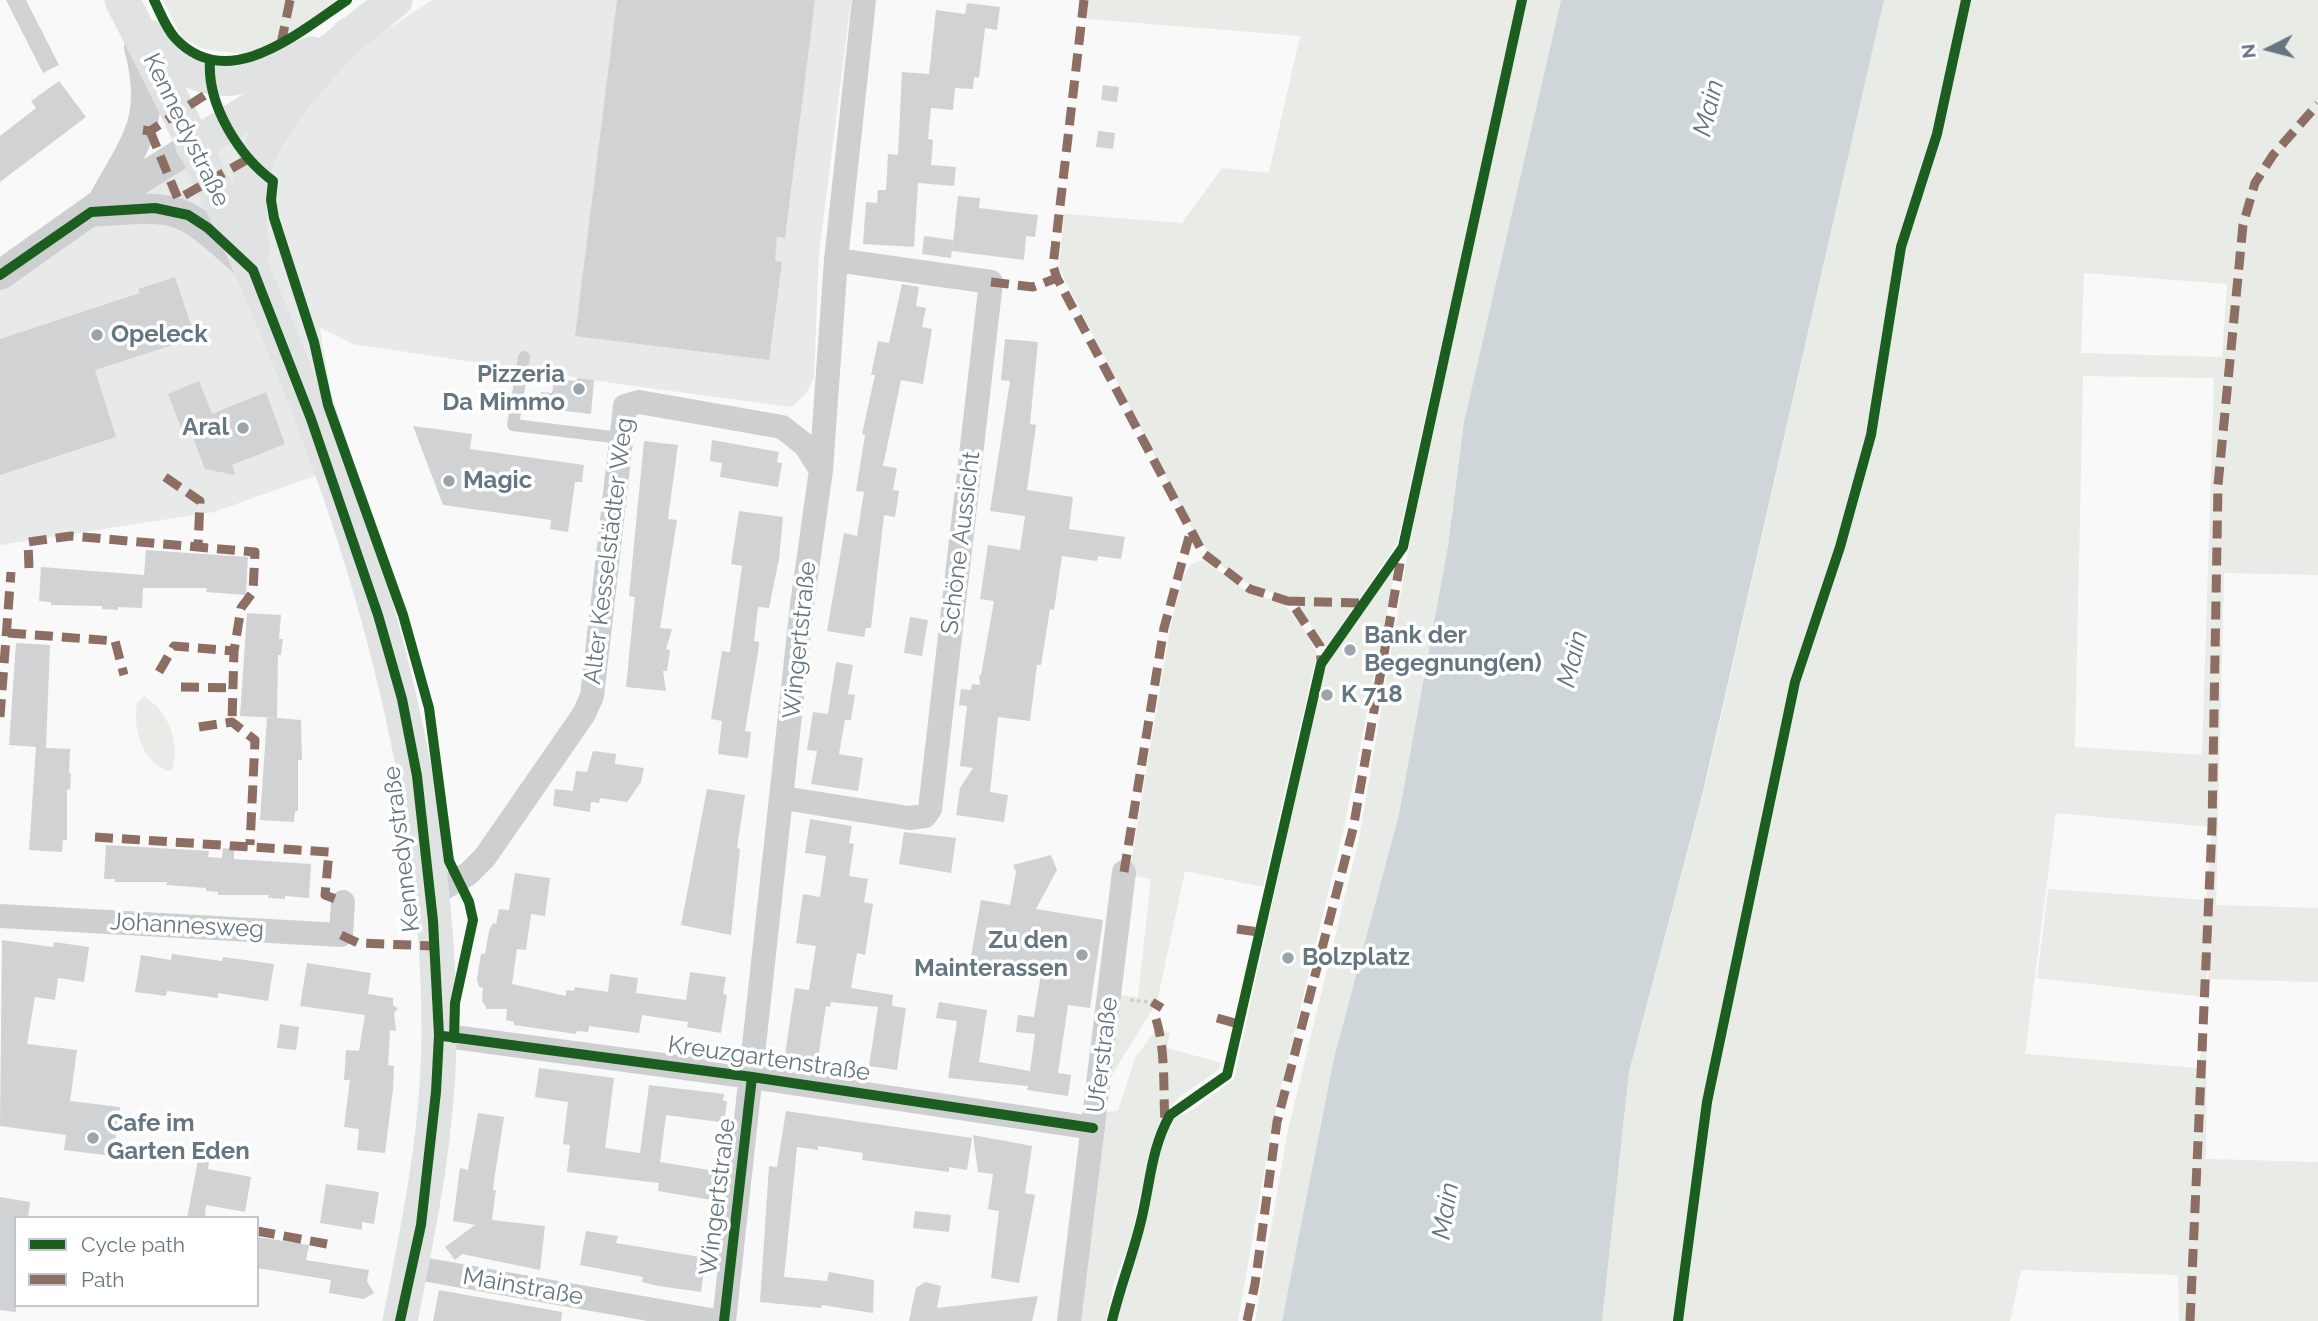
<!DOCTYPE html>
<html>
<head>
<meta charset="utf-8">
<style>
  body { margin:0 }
  #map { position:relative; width:2318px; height:1321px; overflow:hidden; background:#f9f9f9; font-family:Raleway,sans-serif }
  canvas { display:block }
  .legend { position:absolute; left:14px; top:1216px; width:245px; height:91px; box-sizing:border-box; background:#fff; border:2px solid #c1c8cd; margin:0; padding:9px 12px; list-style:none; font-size:21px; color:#657683 }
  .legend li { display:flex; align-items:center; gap:14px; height:35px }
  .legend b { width:35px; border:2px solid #c1c8cd }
  .north { position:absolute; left:2234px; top:14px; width:70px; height:70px; -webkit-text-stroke:5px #fff; paint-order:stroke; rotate:264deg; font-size:19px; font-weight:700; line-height:28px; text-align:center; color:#657683 }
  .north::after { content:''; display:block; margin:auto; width:24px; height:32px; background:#657683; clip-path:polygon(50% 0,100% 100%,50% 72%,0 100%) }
</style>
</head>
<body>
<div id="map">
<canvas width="2318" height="1321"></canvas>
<ul class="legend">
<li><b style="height:9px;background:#1b5e20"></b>Cycle path</li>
<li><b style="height:9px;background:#8d6e63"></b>Path</li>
</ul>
<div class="north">N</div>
</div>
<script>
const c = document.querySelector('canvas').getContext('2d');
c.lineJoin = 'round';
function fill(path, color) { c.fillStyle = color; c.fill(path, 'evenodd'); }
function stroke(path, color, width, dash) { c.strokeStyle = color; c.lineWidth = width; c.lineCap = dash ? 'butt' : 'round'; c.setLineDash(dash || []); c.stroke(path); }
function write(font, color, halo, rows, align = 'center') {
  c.font = font + ' Raleway,sans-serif'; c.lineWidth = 7; c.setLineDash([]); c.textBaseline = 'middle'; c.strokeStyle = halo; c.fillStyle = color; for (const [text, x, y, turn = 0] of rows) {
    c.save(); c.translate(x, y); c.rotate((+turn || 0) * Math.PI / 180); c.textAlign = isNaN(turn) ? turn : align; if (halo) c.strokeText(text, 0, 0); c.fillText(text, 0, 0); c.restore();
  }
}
fill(new Path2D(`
  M432 0H851L819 254 814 378 805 395 791 407 626 385 353 344 320 328 330 390 354 462 214 512 0 545V287L198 153Z`), '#e8e9e9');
fill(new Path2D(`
  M163 0H337L273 46 241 54 204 49 182 38Z
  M1077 0H1561L1464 422 1448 546 1399 814 1334 1058 1282 1321H1255L1287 1134 1359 839 1408 552 1466 272 1458 270 1397 544 1326 647 1293 598C1236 583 1223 574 1190 525L1059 268 1064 214 1182 223 1222 168 1269 173 1300 36 1089 19Z
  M1884 0H2318V575L2224 573 2216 905 2318 908V982L2208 979 2213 927 2204 997 2037 978 2048 889 2206 900 2212 827 2056 813 2025 1054 2197 1068 2207 1031 2206 1159 2318 1162V1321H2179L2178 1275 2021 1270 2010 1321H1602L1629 1072 1705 787ZM2084 273 2227 284 2222 357 2081 353ZM2083 376 2214 378 2202 755 2075 747Z
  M1204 560 1246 591 1284 604 1304 629 1317 653 1263 887 1185 871 1157 1002 1110 1078 1120 995 1138 997 1151 879 1129 875 1170 628 1183 577 1191 564Z
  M1396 565 1345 823 1273 1121 1238 1321H1115L1123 1285 1140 1243 1155 1158 1162 1139 1173 1119 1192 1110 1234 1079 1324 666Z
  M144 696C168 711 181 743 172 770L167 771C141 759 133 729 137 703Z
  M1156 1029 1170 1032 1167 1048 1222 1063 1218 1070 1181 1096 1165 1112 1154 1135 1130 1242 1114 1283 1106 1321H1076L1105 1112 1118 1111 1135 1058Z`), '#e8ebe6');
fill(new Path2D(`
  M1561 0H1884L1703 792 1629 1072 1602 1321H1282L1334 1058 1399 814 1448 546 1464 422Z`), '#ced6d9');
fill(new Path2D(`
  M6 0H26L59 65 43 73Z
  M617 0H815L785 238 777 237 775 261 782 262 769 360 575 336Z
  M967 3 1000 7 997 30 985 28 979 78 974 77 973 89 955 88 953 110 931 108 928 139 933 140 931 165 956 167 954 186 918 183 914 247 863 244 866 202 877 203 878 190H886L888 154 898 155 902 72 929 74 936 10 965 14Z
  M59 81 86 117 0 182V136L36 108 31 101Z
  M1103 85 1119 87 1117 102 1101 100Z
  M1098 131 1115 133 1113 149 1096 147Z
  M958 196 980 198 979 208 1038 215 1035 237 1026 236 1024 260 952 251Z
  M924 236 953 240 951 258 922 254Z
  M175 277 192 328 182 331 185 341 95 370 116 437 0 475V339L140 293 138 289Z
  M902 284 919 287 916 306 926 308 922 327 932 329 923 384 901 380 883 466 897 468 893 490 899 491 895 517 884 515 871 628H866L864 637 827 631 844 533 857 536 864 492 856 491 865 435 862 434 875 375H871L878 341 889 343Z
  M1005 339 1038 342 1030 424 1036 425 1027 490 1073 497 1069 529 1125 537 1121 559 1098 556 1097 561 1062 556 1054 610 1050 609 1041 665H1037L1030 721 998 717 990 792 1008 795 1004 822 956 815 960 788 973 768 960 766 967 706 959 705 961 689 971 690 972 684 980 685 979 675H981L994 601 980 599 988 545 1020 550 1025 516 990 511 1010 381 1001 380Z
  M577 378 594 380 591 414 539 408 541 392 552 393 554 379 577 381Z
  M199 381 212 414 266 392 285 444 232 465 235 475 205 469 189 427 182 430 168 394Z
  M413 426 472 434 470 449 584 465 582 482H575L568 532 550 529 551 520 443 505Z
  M712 440 779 452 777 462 782 463 778 487 720 477 722 463 710 461Z
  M644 441 678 445 668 519 677 520 660 628 672 629 666 649 670 650 667 671H663L666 691 626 687 635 597 629 596Z
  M739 511 783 517 779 559 769 608 758 607 754 641 759 642V646L745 731 751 732 748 758 718 754 722 721 711 719 722 651 730 652 742 566 731 564Z
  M146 550 248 557 246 595 206 592 207 588H143L142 608 118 607V610L102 609V606L51 605V602L39 601 41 567 144 575Z
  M247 613 281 615 279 639H283L281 655H278L277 718 240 716Z
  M910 617 928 620 922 656 904 653Z
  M16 643 50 645 46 748 70 749 69 773H71L70 790 67 789V840H63L62 852 29 850 36 747 9 745Z
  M836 662 853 665 848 694 855 695 851 720H845L839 754 863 758 858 791 811 784 817 751 807 750 813 712 828 714Z
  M267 717 301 720 302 760H298V811H295L294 822 260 820Z
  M593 751 616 754 615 764 644 768 641 782 627 802 600 798 599 803 591 802 590 812 553 806 555 789 573 791 576 771 587 772Z
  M707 789 745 795 737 848 740 849 731 935 681 925Z
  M810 819 852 826 849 843 854 844 849 876 868 879 864 902 873 904 865 955 857 953 851 988 893 995 892 1006 906 1008 897 1070 869 1066 878 1007 831 1002 830 1007 826 1006 818 1059 785 1054 795 988 809 990 816 946 796 943 803 894 820 897 826 856 805 853Z
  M904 832 956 838 951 873 899 864Z
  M106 845 209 851 208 857 222 858 223 848 234 849V859L311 864 309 898 285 896V899L268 898 269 895H218V892L206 891V888L166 885 167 882H115V879H104Z
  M1051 855 1057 870 1036 909 1103 920 1090 1008 1068 1005 1058 1073 1071 1075 1068 1096 1027 1090 1028 1086 948 1078 957 1021 936 1018 939 1002 987 1010 979 1062 1030 1071 1035 1034 1016 1032 1018 1015 1034 1017 1041 974 970 962 981 900 1010 905 1016 872 1013 865Z
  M515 873 550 878 545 916 531 914 526 950 517 949 512 984 566 996V990L574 991 575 987 608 992 610 974 638 978 636 993 686 1000 690 972 726 977 723 994 727 995 721 1033 687 1027 688 1022 642 1015 639 1033 589 1026 588 1032 577 1031 576 1034 514 1025V1022L506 1020 507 1009H487L482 1001 483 988 479 987 477 979 481 954H485L489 931 493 923 496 924 499 909 509 910Z
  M2 940 53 947 54 942 89 947 84 982 58 978 55 1000 35 997 27 1044 77 1050 70 1101 120 1107 113 1156 64 1150 66 1135 0 1126Z
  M172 954 222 961 223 957 274 964 268 1001 218 993V998L167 991 166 996 135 992 141 955 171 960Z
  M307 963 371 973 368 994 393 998V1005L398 1009 394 1013 396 1031 390 1030 388 1065 394 1066 393 1089 385 1153 357 1150 359 1129 344 1127 350 1080H344L346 1050 359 1051 365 1015 300 1006Z
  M280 1024 299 1027 296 1050 277 1048Z
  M539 1068 614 1078 605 1148 640 1153 649 1085 724 1094 723 1100 727 1102 725 1116H721L720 1122 666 1115 660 1162 716 1171 711 1200 658 1191 659 1183 567 1172 570 1145 563 1144 568 1102 535 1097Z
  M786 1111 972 1138 967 1170 949 1167V1172L862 1160 863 1153 818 1146V1150L797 1147 784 1277 827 1281 829 1272 874 1280 873 1313 822 1305 821 1308 760 1302 769 1166 777 1167Z
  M478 1113 504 1117 495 1174 493 1190H496L492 1220 545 1226 540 1270 462 1254 455 1260 445 1247 475 1225 453 1221 460 1168 468 1170Z
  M973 1135 1032 1146 1025 1193 1035 1195 1019 1283 991 1278 999 1211 988 1209 993 1174 978 1172Z
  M198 1160 209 1161 208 1169 251 1177 245 1212 206 1205 205 1218H187Z
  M326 1184 379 1192 374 1224 362 1222V1230L320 1223Z
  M0 1197 30 1202 28 1218H16V1312L0 1310Z
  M915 1211 951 1215 949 1232 913 1228Z
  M586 1231 618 1236 616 1243 706 1258 701 1292 658 1286 642 1282 643 1277 580 1265Z
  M257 1237 309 1245 306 1260 369 1270 367 1281 374 1293 364 1299 329 1293 331 1280 257 1268Z
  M925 1282 941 1286 937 1308 1038 1296 1032 1321H909L916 1288Z
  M439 1290 562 1312 561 1321H433Z`), '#d0d2d3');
stroke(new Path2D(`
  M1130 1000 1152 1002`), '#cbcccd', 3.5, [3.5, 3.5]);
stroke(new Path2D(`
  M524 357 513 425 621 438`), '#cecfd0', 12);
stroke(new Path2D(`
  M783 798 909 818 925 816 930 809 991 282 836 260
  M430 896 468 874 485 857 584 714 592 696 625 406 639 402 782 427 805 445 821 470
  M0 916 341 935 343 902
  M439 1035 752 1077 1093 1128
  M411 1267 716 1321
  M724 1321 802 605 821 470 836 260 864 0
  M1069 1321 1124 872`), '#cecfd0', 24);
stroke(new Path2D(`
  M104 199C137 140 158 118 139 47
  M91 212C181 205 179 204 246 264
  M0 275 102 203 193 146`), '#cecfd0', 30);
stroke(new Path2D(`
  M122 0C286 320 439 666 439 1032 439 1130 419 1226 400 1321
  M148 37C211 99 237 80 312 54
  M193 146 277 94 395 0
  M252 253C250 228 246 201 251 177 265 121 313 77 349 35`), '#e1e2e2', 35);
stroke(new Path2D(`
  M1084 0 1053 266 1057 278 1203 553 1250 589 1291 602 1320 646 1321 661
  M281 44 290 0
  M143 130 150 131 211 91
  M150 131 178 199 248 159
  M991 282 1033 287 1057 278
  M165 477 200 501 198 547
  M29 568 28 542 71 536 255 552 253 592 241 608 234 651 232 722
  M1287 601 1362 603
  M8 633 115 641 124 675
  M159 672 174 646 234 651
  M181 687 234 688
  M0 717 11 572
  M199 727 232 722 255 740 250 845
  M95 837 329 852 325 895 343 902
  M1124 872 1164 628 1190 533
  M1237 929 1259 932
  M341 935 358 943 434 946
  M1152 1002 1162 1008
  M1217 1018 1238 1024
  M1156 1019C1166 1051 1163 1090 1165 1123
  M257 1231 327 1244
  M1247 1321 1255 1284 1277 1122 1353 829 1401 558
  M2190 1321 2212 827 2218 485 2243 225 2255 183 2273 155 2318 104`), '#8d6e63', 9, [18, 9]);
stroke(new Path2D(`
  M154 0C160 12 166 28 175 38 228 95 299 32 347 0
  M210 61C207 105 239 156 273 181L271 200 274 218 314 342 328 405 403 615 429 708 449 861 469 902 473 920 455 1003 454 1038
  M0 275 91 212 155 208 188 215 208 228 253 270 311 419 378 615 402 699 417 776 433 921 439 1035 436 1092 421 1225 400 1321
  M443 1036 752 1077 1093 1128
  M724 1321 752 1077
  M1112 1321C1120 1287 1133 1255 1141 1221 1150 1185 1151 1148 1170 1115L1227 1075 1321 664 1403 547 1522 0
  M1678 1321 1707 1102 1795 682 1840 547 1871 435 1901 247 1937 134 1966 0`), '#1b5e20', 10);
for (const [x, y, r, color] of [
  [97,335,7,"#99a4ac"],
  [579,389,7,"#99a4ac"],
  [243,428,7,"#99a4ac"],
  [449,481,7,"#99a4ac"],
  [1350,650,7,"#99a4ac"],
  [1327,695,7,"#99a4ac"],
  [1082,955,7,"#99a4ac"],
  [1288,958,7,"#99a4ac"],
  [93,1138,7,"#99a4ac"]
]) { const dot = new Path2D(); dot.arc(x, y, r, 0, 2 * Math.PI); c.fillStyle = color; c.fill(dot); stroke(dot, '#fff', 2.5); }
write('24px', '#657683', '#fff', [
  ["Kennedystraße",186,130,64],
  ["Schöne Aussicht",961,543,-83],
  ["Alter Kesselstädter Weg",609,551,-83],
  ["Wingertstraße",800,640,-84],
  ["Kennedystraße",402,849,-97],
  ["Johannesweg",187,926,3],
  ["Uferstraße",1103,1055,-83],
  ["Kreuzgartenstraße",769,1059,8],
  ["Wingertstraße",718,1197,-83],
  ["Mainstraße",523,1287,10]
]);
write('bold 24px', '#657683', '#fff', [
  ["Opeleck",111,335],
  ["Pizzeria",565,375,"right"],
  ["Da Mimmo",565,403,"right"],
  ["Aral",229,428,"right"],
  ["Magic",463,481],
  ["Bank der",1364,636],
  ["Begegnung(en)",1364,664],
  ["K 718",1341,695],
  ["Zu den",1068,941,"right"],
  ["Mainterassen",1068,969,"right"],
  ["Bolzplatz",1302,958],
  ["Cafe im",107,1124],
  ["Garten Eden",107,1152]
], 'left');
write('italic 26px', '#60757c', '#fff', [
  ["Main",1709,108,-76],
  ["Main",1573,659,-76],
  ["Main",1446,1211,-81]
]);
</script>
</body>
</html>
